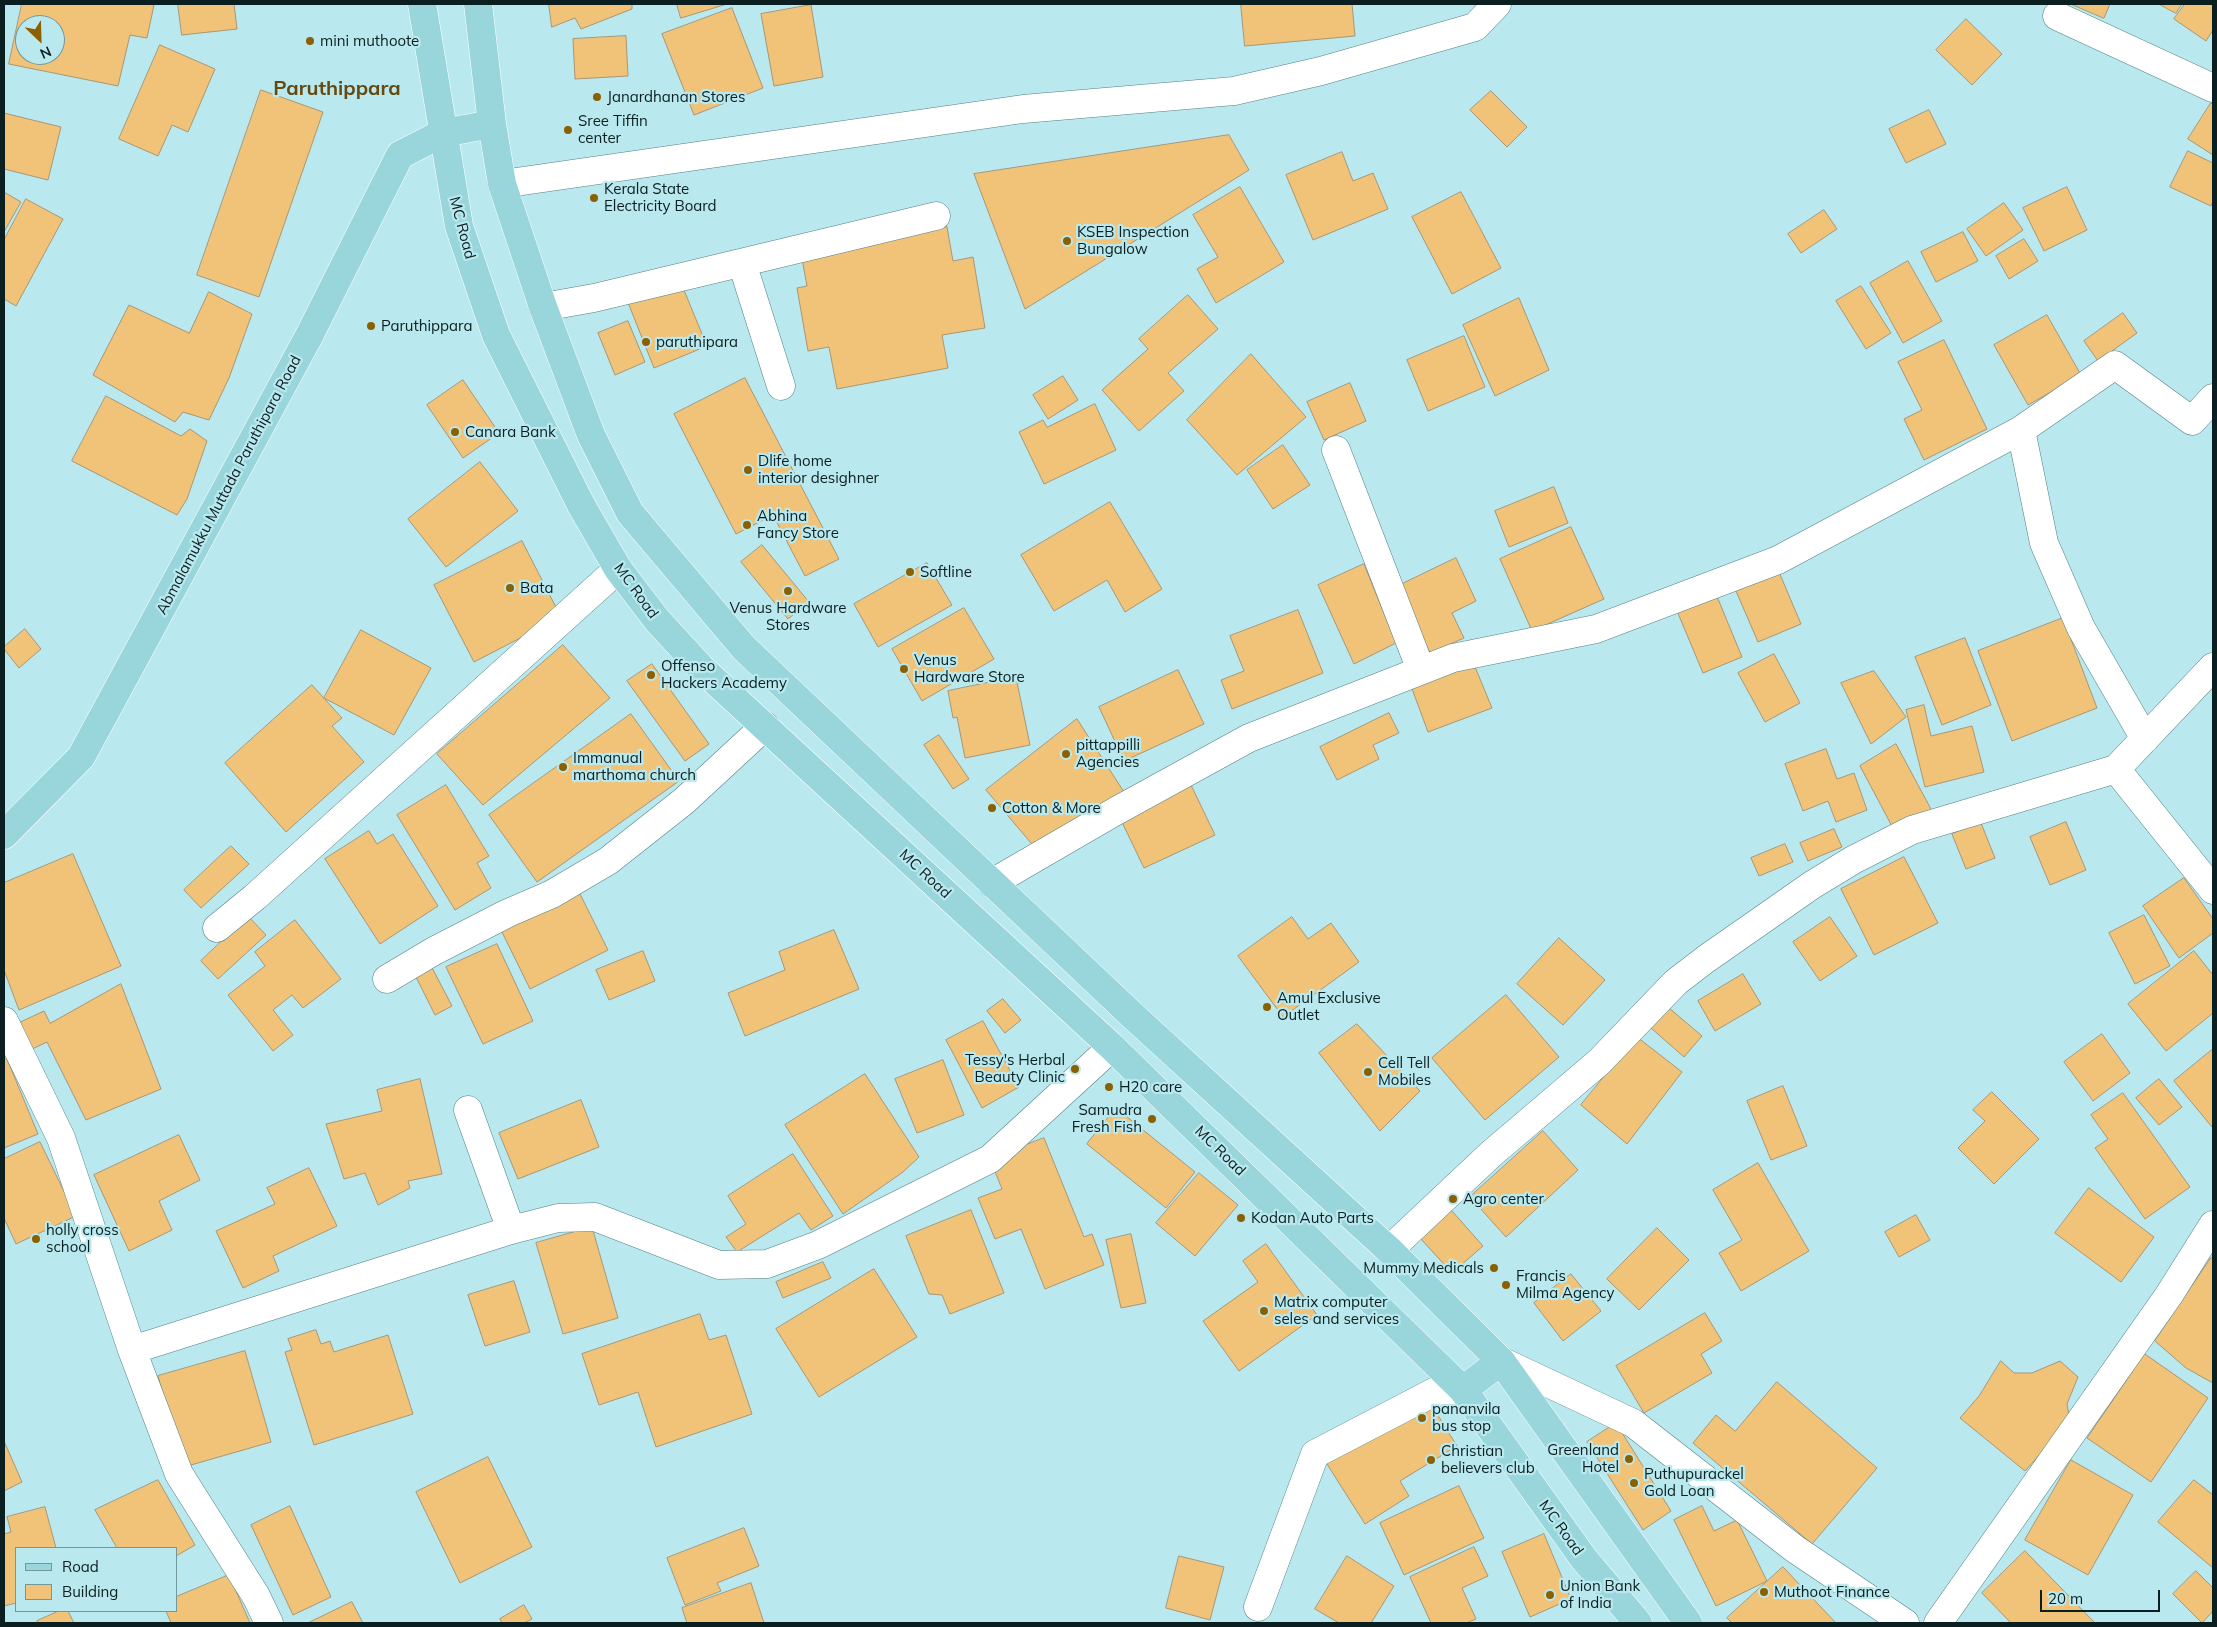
<!DOCTYPE html>
<html>
<head>
<meta charset="utf-8">
<style>
  body { margin:0 }
  #map { position:relative; width:2217px; height:1627px; overflow:hidden; background:#b9e9ee; font-family:Mulish,sans-serif }
  canvas { display:block }
  .frame { position:absolute; inset:0; border:5px solid #0b1e20; pointer-events:none }
  .legend { position:absolute; left:15px; top:1547px; width:162px; height:65px; box-sizing:border-box; background:#b9e9ee; border:1px solid #73989c; margin:0; padding:6px 9px; list-style:none; font-size:15px; color:#0b1e20 }
  .legend li { display:flex; align-items:center; gap:10px; height:25px }
  .legend b { width:25px; border:1px solid #73989c }
  .north { position:absolute; left:15px; top:15px; width:50px; height:50px; box-sizing:border-box; background:#b9e9ee; border:1px solid #73989c; border-radius:50%; rotate:156deg; font-size:14px; font-weight:700; line-height:20px; text-align:center; color:#0b1e20 }
  .north::after { content:''; display:block; margin:auto; width:18px; height:22px; background:#8a6000; clip-path:polygon(50% 0,100% 100%,50% 72%,0 100%) }
  .scale { position:absolute; left:2040px; top:1590px; width:120px; height:22px; box-sizing:border-box; border:2px solid #0b1e20; border-top:0; padding-left:6px; font-size:15px; line-height:18px; white-space:nowrap; color:#0b1e20; -webkit-text-stroke:4px #b9e9ee; paint-order:stroke }
</style>
</head>
<body>
<div id="map">
<canvas width="2217" height="1627"></canvas>
<div class="frame"></div>
<ul class="legend">
<li><b style="height:6px;background:#98d6dc"></b>Road</li>
<li><b style="height:14px;background:#f0c378"></b>Building</li>
</ul>
<div class="north">N</div>
<div class="scale">20 m</div>
</div>
<script>
const c = document.querySelector('canvas').getContext('2d');
c.lineJoin = 'round';
function fill(path, color) { c.fillStyle = color; c.fill(path, 'evenodd'); }
function stroke(path, color, width, dash) { c.strokeStyle = color; c.lineWidth = width; c.lineCap = dash ? 'butt' : 'round'; c.setLineDash(dash || []); c.stroke(path); }
function write(font, color, halo, rows, align = 'center') {
  c.font = font + ' Mulish,sans-serif'; c.lineWidth = 4.5; c.setLineDash([]); c.textBaseline = 'middle'; c.strokeStyle = halo; c.fillStyle = color; for (const [text, x, y, turn = 0] of rows) {
    c.save(); c.translate(x, y); c.rotate((+turn || 0) * Math.PI / 180); c.textAlign = isNaN(turn) ? turn : align; if (halo) c.strokeText(text, 0, 0); c.fillText(text, 0, 0); c.restore();
  }
}
const building = new Path2D(`
  M22 4H149L154 5 147 38 130 35 118 86 9 64ZM25 25H55V55H25Z
  M178 4H234L237 29 182 35Z
  M549 4H632V9L581 29 575 18 552 27Z
  M677 4H727L681 18Z
  M1241 4H1352L1355 36 1245 46Z
  M2071 4H2110L2104 18Z
  M2159 4H2182L2176 13Z
  M2185 4H2213V30L2206 41 2174 19Z
  M811 5 823 77 774 86 761 14Z
  M732 8 763 88 694 115 662 34Z
  M1966 19 2002 54 1972 85 1936 50Z
  M626 36 628 76 575 79 573 39Z
  M160 45 215 69 188 132 172 125 158 156 119 139Z
  M261 90 323 112 259 297 197 275Z
  M1491 91 1527 127 1507 147 1470 110Z
  M2211 103 2213 105V155L2188 139Z
  M1929 110 1946 144 1906 163 1889 129Z
  M4 113 61 127 48 180 4 169Z
  M1229 135 1249 170 1025 309 974 174Z
  M2188 151 2213 163V201L2211 206 2170 187Z
  M1342 152 1353 181 1373 173 1388 209 1313 240 1286 175Z
  M1240 187 1284 262 1216 303 1197 269 1218 257 1193 215Z
  M2067 187 2087 230 2044 251 2023 208Z
  M4 192 21 202 4 232Z
  M1461 192 1501 268 1452 294 1412 217Z
  M26 199 63 219 16 306 4 299V240Z
  M2004 203 2023 230 1986 256 1967 229Z
  M1824 210 1837 229 1801 253 1788 234Z
  M947 227 953 261 973 257 985 328 942 335 948 368 837 389 829 347 808 351 797 288 807 286 801 253Z
  M1963 232 1978 261 1936 282 1921 252Z
  M2024 239 2038 261 2009 279 1996 256Z
  M1908 261 1942 321 1903 343 1870 283Z
  M679 278 707 346 654 368 627 300Z
  M1861 286 1891 333 1866 349 1836 301Z
  M209 292 252 314 229 378 209 420 183 412 175 422 93 375 129 305 189 333Z
  M1188 295 1218 329 1168 373 1184 391 1139 431 1102 390 1148 349 1139 339Z
  M1519 298 1549 370 1495 396 1463 325Z
  M2123 313 2137 333 2098 361 2084 341Z
  M2047 315 2081 375 2028 405 1994 345Z
  M628 321 645 362 615 375 598 333Z
  M1464 336 1485 387 1428 411 1407 360Z
  M1944 340 1987 429 1924 460 1904 419 1922 410 1898 362Z
  M1251 354 1306 417 1237 475 1187 420Z
  M1063 376 1078 400 1048 419 1033 395Z
  M745 378 839 559 805 576 773 515 736 534 674 414Z
  M463 380 499 433 463 458 427 405Z
  M1350 383 1366 421 1324 440 1307 402Z
  M106 396 181 436 190 429 207 441 187 499 177 515 72 461Z
  M1095 404 1116 450 1044 484 1019 432 1043 420 1047 427Z
  M1283 445 1310 485 1273 509 1247 470Z
  M480 462 518 511 446 567 408 519Z
  M1554 487 1568 523 1509 547 1495 511Z
  M1110 502 1162 589 1125 612 1107 580 1054 611 1021 555Z
  M1571 527 1604 599 1532 631 1500 559Z
  M522 541 561 617 474 662 434 585Z
  M762 545 809 602 788 619 741 562Z
  M1456 558 1476 601 1452 613 1464 638 1430 653 1398 586Z
  M927 563 952 605 878 647 854 604Z
  M1364 564 1396 643 1354 664 1318 585Z
  M1779 572 1801 624 1758 642 1736 591Z
  M1716 594 1742 657 1703 673 1677 611Z
  M964 608 994 659 922 701 892 649Z
  M1298 610 1323 673 1232 709 1221 680 1244 671 1230 636Z
  M2063 618 2097 708 2012 741 1978 651Z
  M25 629 41 649 19 668 4 649V647Z
  M361 630 431 668 394 735 324 698Z
  M1965 638 1991 705 1942 725 1915 657Z
  M563 645 610 698 483 805 437 754Z
  M1774 654 1800 703 1765 722 1738 673Z
  M1473 662 1492 708 1428 732 1411 686Z
  M652 664 709 744 685 761 627 681Z
  M1178 670 1204 724 1124 761 1099 707Z
  M1874 671 1906 717 1871 744 1841 683Z
  M1016 677 1030 745 965 758 957 717 953 718 948 691Z
  M312 685 342 718 332 726 364 762 286 832 225 763Z
  M1924 705 1931 736 1972 726 1984 772 1925 787 1906 710Z
  M1389 713 1399 733 1373 745 1379 759 1337 780 1320 747Z
  M631 714 679 781 537 882 489 815Z
  M1077 719 1124 792 1037 850 986 790Z
  M939 735 969 779 953 789 924 745Z
  M1896 744 1932 811 1894 830 1860 766Z
  M1826 749 1837 779 1854 773 1867 810 1836 822 1828 801 1803 811 1785 764Z
  M446 785 489 856 477 863 491 888 455 910 397 815Z
  M1191 785 1215 835 1144 868 1120 818Z
  M2066 822 2086 870 2050 885 2030 837Z
  M1981 823 1995 858 1966 869 1952 834Z
  M1834 829 1842 847 1808 861 1800 843Z
  M369 831 377 844 393 834 438 906 380 944 325 859Z
  M1785 844 1793 862 1759 876 1751 858Z
  M231 846 249 864 201 908 184 890Z
  M73 854 121 966 19 1010 4 970V883Z
  M1904 857 1938 923 1874 955 1841 889Z
  M2184 878 2213 919V933L2179 958 2143 906Z
  M579 892 608 950 530 989 501 930Z
  M2144 915 2170 966 2135 984 2109 933Z
  M248 916 266 935 218 979 201 961Z
  M1292 917 1308 939 1331 923 1359 962 1283 1017 1238 956Z
  M1830 917 1857 956 1820 981 1793 942Z
  M295 920 341 979 303 1008 292 995 273 1010 293 1035 273 1051 228 995 265 966 255 952Z
  M834 930 859 989 745 1036 728 993 785 970 779 952Z
  M1559 938 1605 980 1563 1025 1517 984Z
  M497 944 533 1021 483 1044 446 967Z
  M643 951 655 981 609 1000 596 970Z
  M2194 951 2213 975V1013L2166 1051 2128 1004Z
  M428 960 452 1006 435 1015 412 969Z
  M1743 974 1761 1004 1715 1031 1698 1001Z
  M121 984 161 1089 86 1120 47 1042 30 1050 16 1024 44 1011 50 1023Z
  M1506 995 1559 1057 1485 1120 1432 1058Z
  M1003 999 1021 1020 1005 1033 987 1011Z
  M1669 1008 1702 1036 1684 1057 1651 1028Z
  M983 1021 1019 1087 982 1108 946 1040Z
  M1357 1024 1420 1091 1380 1131 1319 1053Z
  M2102 1034 2130 1073 2093 1101 2064 1062Z
  M1637 1037 1682 1072 1627 1144 1581 1105Z
  M2213 1049V1126L2212 1127 2174 1081Z
  M7 1059 38 1134 4 1148V1060Z
  M943 1060 964 1115 917 1133 895 1079Z
  M865 1074 919 1157 903 1172 843 1214 785 1125Z
  M420 1079 442 1174 408 1181 410 1188 378 1205 365 1173 344 1179 326 1124 382 1111 377 1090Z
  M2159 1079 2182 1107 2159 1125 2136 1098Z
  M1783 1086 1807 1146 1771 1160 1747 1101Z
  M1992 1092 2039 1139 1994 1184 1958 1148 1985 1121 1973 1110Z
  M2123 1093 2190 1187 2145 1219 2095 1148 2108 1139 2091 1115Z
  M581 1100 599 1147 518 1179 499 1133Z
  M1116 1108 1195 1172 1166 1208 1087 1144Z
  M1543 1131 1578 1170 1506 1237 1470 1197Z
  M179 1135 200 1180 159 1201 172 1230 129 1251 94 1175Z
  M1044 1138 1084 1237 1092 1234 1104 1265 1045 1289 1021 1229 995 1239 978 1198 1002 1189 990 1159Z
  M40 1142 76 1216 16 1244 4 1218V1159Z
  M793 1154 833 1216 811 1230 799 1213 737 1252 726 1237 746 1224 728 1196Z
  M1758 1163 1809 1251 1741 1291 1719 1253 1742 1240 1713 1190Z
  M309 1168 337 1226 273 1256 279 1271 243 1288 216 1231 275 1204 267 1188Z
  M1199 1173 1238 1205 1195 1256 1156 1223Z
  M2089 1188 2154 1237 2121 1282 2055 1233Z
  M971 1210 1004 1293 950 1314 942 1295 929 1294 906 1236Z
  M1452 1211 1483 1246 1452 1273 1420 1238Z
  M1916 1215 1930 1240 1899 1257 1885 1232Z
  M592 1227 618 1318 563 1334 536 1243Z
  M1657 1228 1689 1260 1639 1310 1607 1279Z
  M1131 1234 1146 1303 1121 1308 1106 1240Z
  M1266 1244 1317 1315 1239 1371 1203 1321 1258 1282 1243 1261Z
  M2211 1258H2213V1383L2186 1368 2155 1341Z
  M823 1262 831 1278 783 1298 776 1282Z
  M874 1269 917 1337 819 1397 776 1329Z
  M1571 1274 1601 1311 1563 1341 1534 1303Z
  M514 1281 530 1332 485 1346 468 1295Z
  M1705 1313 1722 1341 1701 1354 1712 1373 1644 1413 1616 1366Z
  M700 1314 709 1340 726 1335 752 1414 656 1447 638 1392 599 1405 582 1354Z
  M316 1330 321 1344 330 1341 334 1352 388 1335 413 1414 314 1445 285 1352 292 1350 288 1339Z
  M2139 1350 2208 1398 2151 1482 2087 1438 2132 1372 2127 1368Z
  M245 1351 271 1442 184 1467 158 1376Z
  M2001 1361 2014 1373H2032L2060 1361 2078 1377 2067 1404 2070 1421 2025 1471 1960 1418 1979 1396Z
  M1777 1382 1877 1468 1812 1544 1693 1443 1716 1415 1735 1431Z
  M1429 1401 1457 1446 1400 1481 1409 1496 1365 1524 1327 1464Z
  M1616 1423 1671 1511 1643 1530 1587 1442Z
  M4 1441 22 1482 4 1491Z
  M488 1457 532 1547 460 1583 416 1492Z
  M2071 1460 2133 1495 2088 1575 2025 1540Z
  M158 1480 195 1545 176 1556V1548H117L95 1510Z
  M2194 1480 2213 1495V1568L2158 1522Z
  M1459 1486 1484 1538 1404 1575 1380 1523Z
  M290 1506 331 1597 293 1615 251 1525Z
  M1702 1506 1714 1531 1737 1520 1767 1581 1716 1606 1674 1520Z
  M45 1507 56 1548H16V1603L4 1606V1534L11 1532 7 1517Z
  M744 1528 759 1566 717 1583 721 1591 685 1605 667 1558Z
  M1544 1534 1571 1599 1530 1617 1502 1552Z
  M1474 1547 1488 1576 1462 1588 1476 1619 1466 1623H1431L1410 1577Z
  M2025 1551 2095 1623H2011L1982 1593Z
  M1179 1556 1224 1567 1210 1620 1166 1608Z
  M1347 1556 1394 1586 1371 1623H1339L1315 1609Z
  M1783 1567 1836 1623H1732L1727 1618Z
  M2196 1571 2213 1588V1611L2202 1623 2173 1594Z
  M229 1575 250 1623H171L166 1611H176V1597Z
  M751 1583 764 1623H687L682 1608Z
  M352 1602 363 1623H308Z
  M524 1605 532 1619 524 1623H502L500 1619Z
  M59 1611H68L74 1623H38L37 1621Z`);
fill(building, '#f0c378');
stroke(building, '#a99575', 1);
const minor = new Path2D(`
  M2057 16 2213 88
  M502 184 1023 109 1234 91 1321 71 1475 27 1497 4
  M742 263 781 386
  M543 307 594 298 936 216
  M2021 430 2044 543 2081 628 2145 739
  M1336 450 1421 670
  M2116 769 2213 667
  M992 883 1116 811 1249 738 1453 658 1596 629 1778 560 2021 430 2115 365 2192 421 2213 398
  M217 928 255 897 618 569
  M387 979 434 951 508 913 552 894 608 861 684 801 765 726
  M4 1021 61 1138 132 1350 179 1474 256 1596 269 1623
  M468 1110 511 1230
  M1389 1250 1491 1154 1599 1062 1676 982 1706 959 1812 885 1853 860 1912 830 2116 769 2213 890
  M132 1350 511 1230 558 1218 595 1217 719 1265 767 1264 818 1245 990 1159 1112 1047
  M1501 1361 1633 1423 1795 1549 1905 1623
  M1258 1607 1315 1454 1436 1391 1463 1390
  M1938 1623 2169 1295 2213 1225`);
const major = new Path2D(`
  M422 4 459 226 496 335 581 505 618 569 657 620 701 668 1112 1047 1463 1390 1584 1559 1638 1623
  M478 4 492 124 502 184 543 307 591 435 630 513 744 648 1133 1016 1389 1250 1501 1361 1688 1623
  M4 835 81 757 309 336 400 155 443 133 492 124
  M1463 1390 1501 1361`);
stroke(minor, '#538185', 29);
stroke(major, '#fff', 29);
stroke(minor, '#fff', 28);
stroke(major, '#98d6dc', 28);
for (const [x, y, r, color] of [
  [310,41,5,"#8a6000"],
  [597,97,5,"#8a6000"],
  [568,130,5,"#8a6000"],
  [594,198,5,"#8a6000"],
  [1067,241,5,"#8a6000"],
  [371,326,5,"#8a6000"],
  [646,342,5,"#8a6000"],
  [455,432,5,"#8a6000"],
  [748,470,5,"#8a6000"],
  [747,525,5,"#8a6000"],
  [910,572,5,"#8a6000"],
  [510,588,5,"#8a6000"],
  [788,591,5,"#8a6000"],
  [904,669,5,"#8a6000"],
  [651,675,5,"#8a6000"],
  [1066,754,5,"#8a6000"],
  [563,767,5,"#8a6000"],
  [992,808,5,"#8a6000"],
  [1267,1007,5,"#8a6000"],
  [1075,1069,5,"#8a6000"],
  [1368,1072,5,"#8a6000"],
  [1109,1087,5,"#8a6000"],
  [1152,1119,5,"#8a6000"],
  [1453,1199,5,"#8a6000"],
  [1241,1218,5,"#8a6000"],
  [36,1239,5,"#8a6000"],
  [1494,1268,5,"#8a6000"],
  [1506,1285,5,"#8a6000"],
  [1264,1311,5,"#8a6000"],
  [1422,1418,5,"#8a6000"],
  [1629,1459,5,"#8a6000"],
  [1431,1460,5,"#8a6000"],
  [1634,1483,5,"#8a6000"],
  [1764,1592,5,"#8a6000"],
  [1550,1595,5,"#8a6000"]
]) { const dot = new Path2D(); dot.arc(x, y, r, 0, 2 * Math.PI); c.fillStyle = color; c.fill(dot); stroke(dot, '#b9e9ee', 2); }
write('15px', '#0b1e20', '#b9e9ee', [
  ["mini muthoote",320,41],
  ["Janardhanan Stores",607,97],
  ["Sree Tiffin",578,121],
  ["center",578,138],
  ["Kerala State",604,189],
  ["Electricity Board",604,206],
  ["KSEB Inspection",1077,232],
  ["Bungalow",1077,249],
  ["Paruthippara",381,326],
  ["paruthipara",656,342],
  ["Canara Bank",465,432],
  ["Dlife home",758,461],
  ["interior desighner",758,478],
  ["Abhina",757,516],
  ["Fancy Store",757,533],
  ["Softline",920,572],
  ["Bata",520,588],
  ["Venus Hardware",788,608,"center"],
  ["Stores",788,625,"center"],
  ["Venus",914,660],
  ["Hardware Store",914,677],
  ["Offenso",661,666],
  ["Hackers Academy",661,683],
  ["pittappilli",1076,745],
  ["Agencies",1076,762],
  ["Immanual",573,758],
  ["marthoma church",573,775],
  ["Cotton & More",1002,808],
  ["Amul Exclusive",1277,998],
  ["Outlet",1277,1015],
  ["Tessy's Herbal",1065,1060,"right"],
  ["Beauty Clinic",1065,1077,"right"],
  ["Cell Tell",1378,1063],
  ["Mobiles",1378,1080],
  ["H20 care",1119,1087],
  ["Samudra",1142,1110,"right"],
  ["Fresh Fish",1142,1127,"right"],
  ["Agro center",1463,1199],
  ["Kodan Auto Parts",1251,1218],
  ["holly cross",46,1230],
  ["school",46,1247],
  ["Mummy Medicals",1484,1268,"right"],
  ["Francis",1516,1276],
  ["Milma Agency",1516,1293],
  ["Matrix computer",1274,1302],
  ["seles and services",1274,1319],
  ["pananvila",1432,1409],
  ["bus stop",1432,1426],
  ["Greenland",1619,1450,"right"],
  ["Hotel",1619,1467,"right"],
  ["Christian",1441,1451],
  ["believers club",1441,1468],
  ["Puthupurackel",1644,1474],
  ["Gold Loan",1644,1491],
  ["Union Bank",1560,1586],
  ["of India",1560,1603],
  ["Muthoot Finance",1774,1592]
], 'left');
write('15px', '#0b1e20', '#b9e9ee', [
  ["MC Road",462,228,75],
  ["Abmalamukku Muttada Paruthipara Road",229,485,-62],
  ["MC Road",636,591,54],
  ["MC Road",925,874,43],
  ["MC Road",1220,1151,44],
  ["MC Road",1561,1528,54]
]);
write('bold 20px', '#664910', '#b9e9ee', [
  ["Paruthippara",337,89]
]);
</script>
</body>
</html>
